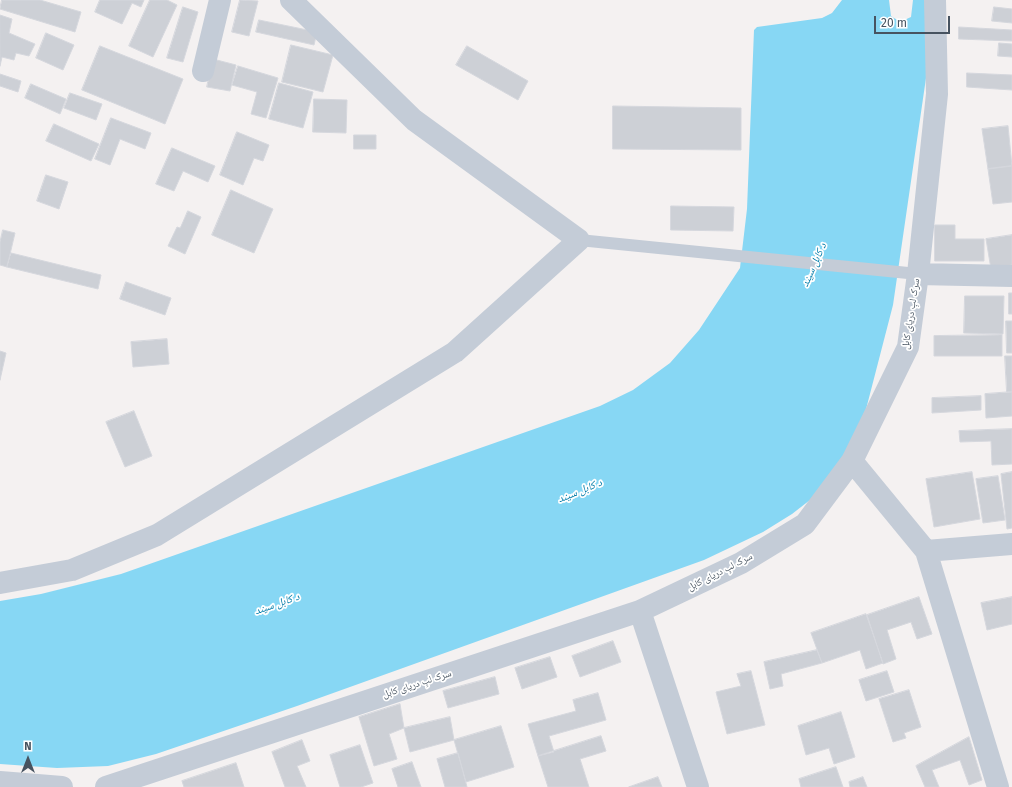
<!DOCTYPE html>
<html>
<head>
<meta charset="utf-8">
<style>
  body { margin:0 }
  #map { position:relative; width:1012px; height:787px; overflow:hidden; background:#f4f1f1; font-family:"Fira Sans",sans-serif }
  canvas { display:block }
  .north { position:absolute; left:8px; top:739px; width:40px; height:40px; -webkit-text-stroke:3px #fff; paint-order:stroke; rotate:0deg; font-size:11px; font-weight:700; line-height:16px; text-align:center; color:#475360 }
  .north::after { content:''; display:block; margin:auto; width:14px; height:18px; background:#475360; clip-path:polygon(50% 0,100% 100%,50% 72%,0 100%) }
  .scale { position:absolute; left:874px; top:16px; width:76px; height:18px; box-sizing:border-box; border:2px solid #475360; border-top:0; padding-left:5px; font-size:12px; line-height:14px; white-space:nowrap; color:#475360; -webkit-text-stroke:3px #fff; paint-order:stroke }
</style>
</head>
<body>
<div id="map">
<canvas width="1012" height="787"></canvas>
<div class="north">N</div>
<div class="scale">20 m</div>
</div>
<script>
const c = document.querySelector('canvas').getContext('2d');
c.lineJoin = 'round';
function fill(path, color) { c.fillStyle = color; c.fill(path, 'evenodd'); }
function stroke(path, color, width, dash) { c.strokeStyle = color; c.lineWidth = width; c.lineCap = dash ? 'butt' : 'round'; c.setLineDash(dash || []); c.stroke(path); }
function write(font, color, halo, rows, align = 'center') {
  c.font = font + ' "Fira Sans","Noto Naskh Arabic",sans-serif'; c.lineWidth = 3.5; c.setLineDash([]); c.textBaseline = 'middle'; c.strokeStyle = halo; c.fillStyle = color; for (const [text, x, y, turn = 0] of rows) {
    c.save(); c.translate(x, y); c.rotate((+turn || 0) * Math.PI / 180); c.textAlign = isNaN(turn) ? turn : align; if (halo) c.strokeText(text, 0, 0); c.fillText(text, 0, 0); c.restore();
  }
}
fill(new Path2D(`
  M842 0H889L891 16C899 22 903 21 911 17L913 0H928L926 78 893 305 864 417 847 457 819 493 792 514 763 532 704 560 297 706 156 754 108 766 57 768 0 764V601L41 594 121 574 600 406 633 390 670 363 699 330 740 268 747 209 754 30 757 27 822 18 832 13Z`), '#87d7f4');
const building = new Path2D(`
  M2 0H40L81 12 75 32 0 9Z
  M100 0H144L141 7 132 3 122 24 95 12Z
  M150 0H167L177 5 153 57 129 46Z
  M240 0 258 1 249 36 232 32Z
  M183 7 198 12 183 62 167 58Z
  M994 7 1012 9V23L992 21Z
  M0 15 12 19 9 33 35 44 29 56 16 53 14 60 2 57 0 66Z
  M259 20 317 32 314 45 256 32Z
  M959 27 1012 30V41L959 39Z
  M46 33 74 45 63 70 36 58Z
  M999 43 1012 44V57L998 56Z
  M291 45 333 55 323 92 282 82Z
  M100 46 183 79 165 124 82 90Z
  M467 46 528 81 518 100 456 65Z
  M213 59 236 65 230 91 207 87Z
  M238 66 278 78 266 118 251 114 257 92 232 85Z
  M967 73 1012 75V90L967 87Z
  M0 74 21 81 18 92 0 86Z
  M279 83 313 92 303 128 269 119Z
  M31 84 66 99 60 114 25 98Z
  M70 93 102 104 96 120 64 108Z
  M314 99 347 100 346 133 313 132Z
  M613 106 741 108V150L613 149Z
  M111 118 151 133 145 149 120 139 110 165 95 159Z
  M54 124 99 144 91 161 46 141Z
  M1008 126 1012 166 988 169 982 129Z
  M237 132 269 145 263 161 254 158 243 185 220 175Z
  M354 135H376V149H354Z
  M172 148 215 166 208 182 183 171 174 191 156 184Z
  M1012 166V202L993 204 988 169Z
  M46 175 68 182 59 209 37 201Z
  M231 190 273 209 254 253 212 235Z
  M671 206 734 207 733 231 671 230Z
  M188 211 201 217 185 254 168 246 177 227 180 228Z
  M935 225H955V239H984V261H935Z
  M3 230 15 233 7 267 0 265V242Z
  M1012 235V265L991 269 986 239Z
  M11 253 101 275 98 289 7 267Z
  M126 282 171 298 165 315 120 299Z
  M1009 293H1012V314H1009Z
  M965 296H1004L1003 334 964 333Z
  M1006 321H1012V353H1007Z
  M1002 335V356H934V336Z
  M167 339 169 364 133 367 131 342Z
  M0 351 6 353 0 380Z
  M1005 356H1012V392H1007Z
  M1012 392V416L986 418 985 394Z
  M981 396V410L932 413V398Z
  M134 411 152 456 125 467 106 422Z
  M1012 429V464L992 465 991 441 960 442 959 431Z
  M972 472 980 519 934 527 926 479Z
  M1012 472V528L1007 529 1001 474Z
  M998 476 1005 520 983 523 976 479Z
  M919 597 932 634 917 639 911 622 887 630 896 659 883 664 867 615Z
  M1012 597V624L987 630 981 603Z
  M866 614 883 663 866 669 860 650 822 663 811 633Z
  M613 641 621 662 580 677 572 656Z
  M817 650 822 663 781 674 783 686 770 689 764 662Z
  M550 657 557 677 522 689 515 668Z
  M751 671 765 725 727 734 716 692 741 686 737 674Z
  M887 671 894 692 866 701 859 680Z
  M495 677 499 694 448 708 443 691Z
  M909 690 921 727 904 733 906 738 893 742 879 699Z
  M598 693 606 720 549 736 554 752 538 756 528 724 576 711 573 700Z
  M400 704 404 728 389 734 397 759 374 766 359 717Z
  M841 712 855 757 834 764 829 748 806 755 798 726Z
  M450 717 454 740 410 752 404 728Z
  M501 726 514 767 466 782 454 740Z
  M601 736 606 751 580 759 589 787H548L538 756Z
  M969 737 982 780 969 785 960 760 932 770 939 787H925L916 766Z
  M302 740 310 761 297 766 306 787H285L272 752Z
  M360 745 373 783 361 787H340L330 755Z
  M458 753 467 787H445L437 759Z
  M412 762 421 787H398L392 769Z
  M236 763 244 787H184L182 781Z
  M836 767 843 787H801L799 779Z
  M658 777 662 787H629Z
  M863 777 867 787H850L849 782Z`);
fill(building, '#cdd0d6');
stroke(building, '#d5d7dd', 1);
stroke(new Path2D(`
  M579 240 918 274`), '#c4ccd7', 12);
stroke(new Path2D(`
  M203 71 220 0
  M918 274 1012 276
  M852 461 926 551 998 787
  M926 551 1012 544
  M0 583 72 570 157 535 455 352 579 240 414 120 291 0
  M640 611 698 787
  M0 782 62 787
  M106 787 640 611 741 563 805 524 852 461 908 347 918 274 937 94 935 0`), '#c4ccd7', 22);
write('10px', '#475360', '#fff', [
  ["سرک لبِ دریای کابل",911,314,-81],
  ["سرک لبِ دریای کابل",720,572,-27],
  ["سرک لبِ دریای کابل",417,684,-18]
]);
write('italic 11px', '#027ca9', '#fff', [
  ["د کابل سيند",814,265,-66],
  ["د کابل سيند",580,491,-22],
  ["د کابل سيند",277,604,-19]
]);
</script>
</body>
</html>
